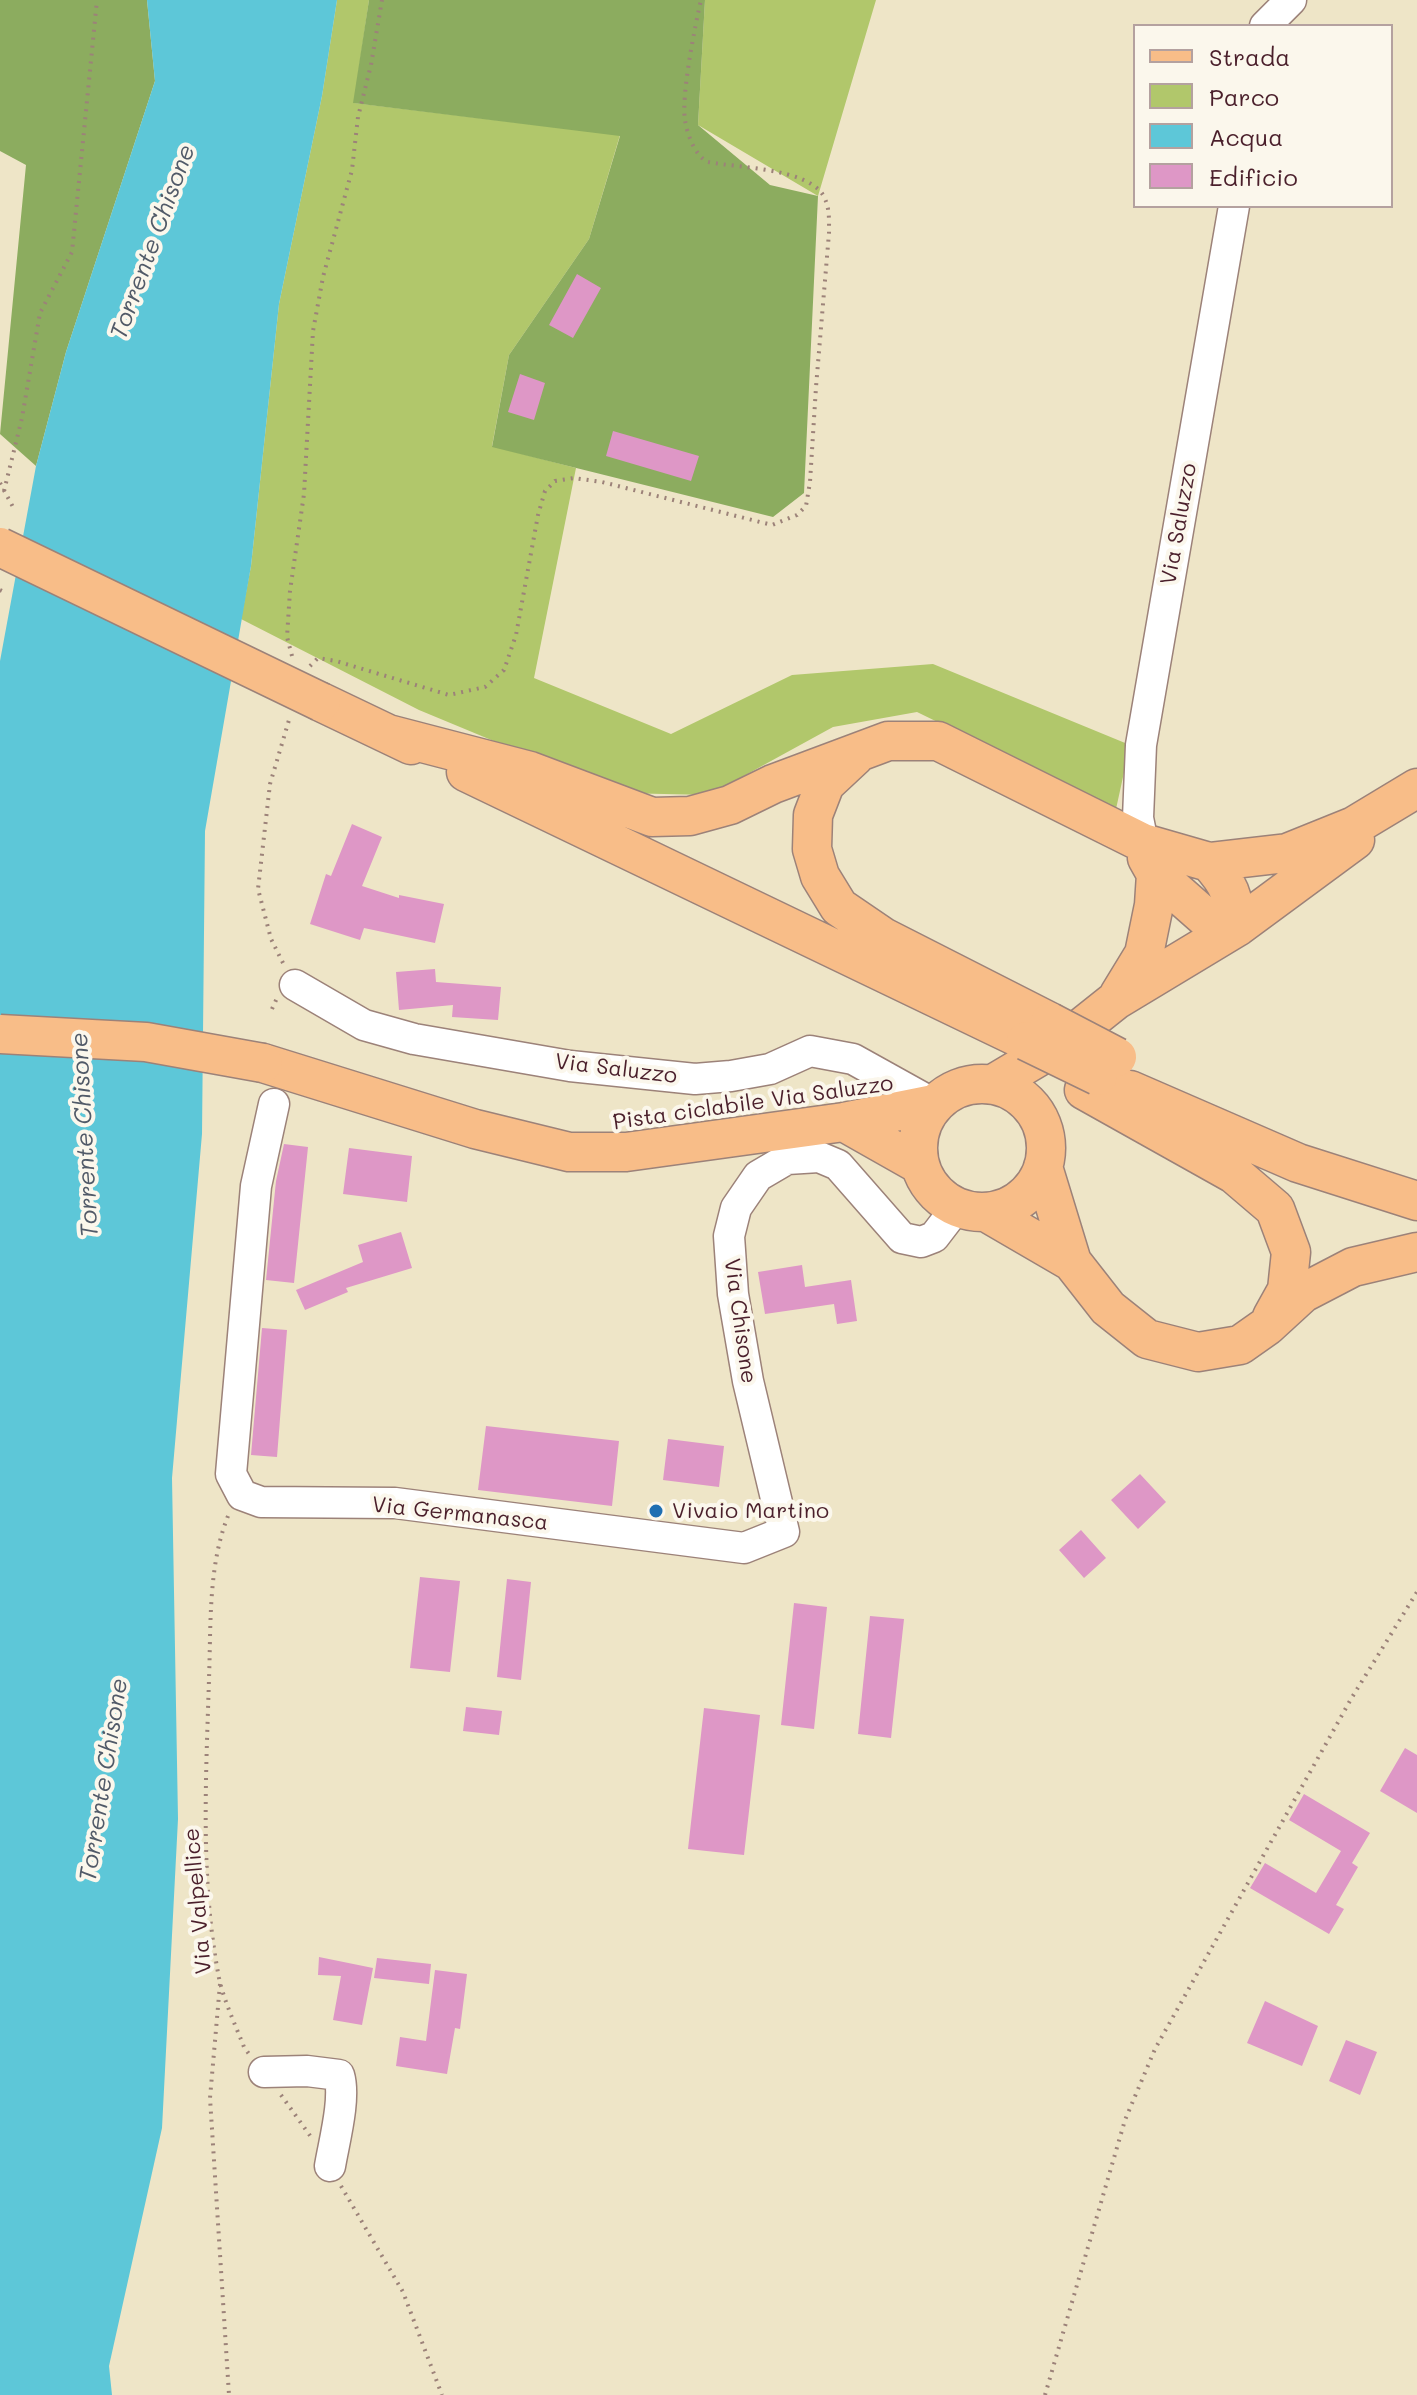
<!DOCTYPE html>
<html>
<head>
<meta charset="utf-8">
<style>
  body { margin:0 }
  #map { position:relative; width:1417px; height:2395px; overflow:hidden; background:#eee5c7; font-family:Mali,sans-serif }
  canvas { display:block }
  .legend { position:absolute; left:1133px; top:24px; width:260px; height:184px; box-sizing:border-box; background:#fbf7ec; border:2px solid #b4a19f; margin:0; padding:10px 14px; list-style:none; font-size:24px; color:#4a1f2b }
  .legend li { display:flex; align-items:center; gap:16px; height:40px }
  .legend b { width:40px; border:2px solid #b4a19f }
</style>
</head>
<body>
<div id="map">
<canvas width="1417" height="2395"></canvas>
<ul class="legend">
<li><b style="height:10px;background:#f8bd88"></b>Strada</li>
<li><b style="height:22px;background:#b1c76b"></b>Parco</li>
<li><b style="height:22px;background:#5dc7d8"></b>Acqua</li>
<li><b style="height:22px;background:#de97c6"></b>Edificio</li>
</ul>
</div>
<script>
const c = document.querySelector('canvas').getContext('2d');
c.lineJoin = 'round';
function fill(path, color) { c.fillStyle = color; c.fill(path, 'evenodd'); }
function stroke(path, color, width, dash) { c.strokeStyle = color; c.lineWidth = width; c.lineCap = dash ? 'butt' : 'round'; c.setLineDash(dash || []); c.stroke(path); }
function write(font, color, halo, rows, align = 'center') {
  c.font = font + ' Mali,sans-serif'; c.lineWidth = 8; c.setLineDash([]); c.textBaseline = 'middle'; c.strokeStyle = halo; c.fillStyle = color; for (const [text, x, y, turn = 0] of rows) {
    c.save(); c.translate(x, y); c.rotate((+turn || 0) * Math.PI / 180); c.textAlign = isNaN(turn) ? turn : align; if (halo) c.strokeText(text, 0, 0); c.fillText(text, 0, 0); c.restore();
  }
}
fill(new Path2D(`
  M337 0H369L354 103 620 135 589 239 509 355 492 446 576 468 534 678 671 734 792 675 933 664 1130 745 1116 809 917 712 833 727 709 795 619 793 419 710 241 619 251 566 279 304 322 96Z
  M705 0H876L818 196 698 125Z`), '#b1c76b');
fill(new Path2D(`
  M0 0H147L155 81 66 352 36 466 0 434 26 165 0 151Z
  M369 0H705L698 125 770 185 818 196 804 493 773 517 492 447 509 355 589 239 620 136 353 103Z`), '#8cac5f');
fill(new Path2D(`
  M147 0H337L322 96 279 304 251 566 205 831 202 1134 172 1478 178 1819 162 2128 109 2366 112 2395H0V661L36 466 66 352 155 81Z`), '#5dc7d8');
fill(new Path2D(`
  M577 274 601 288 573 338 549 325Z
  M520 374 545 383 534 420 508 412Z
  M613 431 699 456 691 481 606 456Z
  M352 824 382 837 362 886 399 898V895L444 904 435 943 364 928 360 940 310 924 326 874 331 876Z
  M435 969 436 982 501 987 498 1020 452 1017 453 1005 399 1010 396 972Z
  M284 1144 308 1147 294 1283 266 1280 276 1181Z
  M349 1148 412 1156 407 1202 343 1194Z
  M401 1232 412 1268 346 1288 348 1292 305 1310 296 1290 363 1262 358 1245Z
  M802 1265 805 1287 851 1280 857 1321 837 1324 834 1304 765 1314 758 1272Z
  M262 1328 287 1330 277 1457 251 1455Z
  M486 1426 619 1441 612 1506 478 1490Z
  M668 1439 724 1446 719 1487 663 1480Z
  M1140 1474 1166 1502 1138 1529 1111 1500Z
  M1081 1530 1106 1558 1084 1578 1059 1550Z
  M420 1577 460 1581 450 1672 410 1668Z
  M507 1579 531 1582 521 1680 497 1677Z
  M794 1603 827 1607 814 1729 781 1725Z
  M870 1616 904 1619 891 1738 858 1734Z
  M466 1707 502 1711 499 1735 463 1731Z
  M704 1708 760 1715 744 1855 688 1849Z
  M1405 1748 1417 1755V1813L1380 1791Z
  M1304 1794 1370 1833 1352 1863 1358 1867 1336 1905 1344 1909 1329 1934 1250 1888 1265 1863 1316 1893 1341 1851 1289 1820Z
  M319 1957 373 1968 362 2025 333 2020 341 1976 318 1975Z
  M377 1958 431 1964 429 1984 374 1978Z
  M435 1970 467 1974 460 2029 455 2028 447 2074 396 2066 400 2037 426 2041Z
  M1265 2001 1318 2026 1302 2066 1247 2043Z
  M1346 2040 1377 2052 1360 2095 1329 2081Z`), '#de97c6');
const minor = new Path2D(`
  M1265 26 1291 0
  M1143 843 1138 818 1141 745 1234 206
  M295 985 364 1025 414 1039 570 1066 695 1079 731 1076 770 1069 810 1051 853 1059 934 1104
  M274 1104 256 1186 231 1474 242 1495 261 1502 395 1503 744 1548 784 1532 748 1381 733 1294 729 1236 736 1208 758 1176 787 1159 819 1157 838 1165 902 1238 921 1242 934 1237 957 1207
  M264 2072 307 2071 339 2075C346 2098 334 2142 330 2166`);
const major = new Path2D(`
  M321 702 411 745
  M388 734 530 771 652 817 690 816 730 805 773 784 888 741H938L1143 843 1209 862 1287 853 1354 826 1417 788
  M855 756 825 784 813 815 812 849 820 876 839 907 883 937 1050 1022
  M466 772 1026 1041
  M1147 858 1156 874 1206 918 1237 927
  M1209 862C1230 885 1233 896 1237 927
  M1119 995 1144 954 1154 905 1156 874
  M263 1063 475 1129 569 1152H626L844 1122 934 1104
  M993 1084 1062 1043 1116 1000 1237 927 1355 840
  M918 1148a64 64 0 1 1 128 0a64 64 0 1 1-128 0Z
  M1084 1090 1234 1174 1275 1209 1291 1252 1287 1290 1272 1317
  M1130 1090 1298 1163 1417 1201
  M844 1122 920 1165
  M1043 1167 1072 1262 1108 1308 1147 1339 1198 1352 1240 1345 1267 1326 1303 1293 1353 1267 1417 1252
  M986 1212 1072 1262`);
stroke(minor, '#9c8279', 33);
stroke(major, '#9c8279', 41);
stroke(new Path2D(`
  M0 483 13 507
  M4 491 22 418 40 313 72 252 97 0
  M0 590 2 591
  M292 656 287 637 290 591 304 494 313 331 323 277 352 170 358 117 371 65 382 0
  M310 666 318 658 336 661 449 695 485 687 504 670 516 635 538 515 545 491 555 481 574 478 602 482 772 525 797 515 806 506 810 482 816 387 829 233C829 220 830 207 823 195 806 168 738 168 708 162 695 156 687 134 685 120 681 96 695 26 701 0
  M283 963 271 939 258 889 270 784 289 720
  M272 1009 277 998
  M228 1516C208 1566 211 1625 209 1679 206 1778 200 1880 219 1978 224 2001 235 2024 244 2047L249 2054
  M220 1984 210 2098 229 2395
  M281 2095 311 2137
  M341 2186 403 2292 442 2395
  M1045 2395 1125 2120 1155 2049 1351 1699 1417 1592`), '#9c8279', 4, [2, 6]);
stroke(minor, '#fff', 30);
stroke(major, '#f8bd88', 38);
const majorBridge = new Path2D(`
  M0 547 321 702
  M1050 1022 1117 1057
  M0 1034 146 1042 263 1063
  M1026 1041 1098 1076`);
stroke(majorBridge, '#9c8279', 41, []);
stroke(majorBridge, '#f8bd88', 38);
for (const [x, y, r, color] of [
  [656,1511,8,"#1f6fb2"]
]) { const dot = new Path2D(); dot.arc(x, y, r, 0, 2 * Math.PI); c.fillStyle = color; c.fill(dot); stroke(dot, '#fbf7ec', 3); }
write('22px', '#4a1f2b', '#fbf7ec', [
  ["Via Saluzzo",1179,524,-80],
  ["Via Saluzzo",616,1069,7],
  ["Pista ciclabile Via Saluzzo",753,1103,-8],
  ["Via Chisone",740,1321,82],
  ["Via Germanasca",460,1514,6],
  ["Via Valpellice",198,1901,-95]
]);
write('22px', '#4a1f2b', '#fbf7ec', [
  ["Vivaio Martino",672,1511]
], 'left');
write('italic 24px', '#515a68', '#fbf7ec', [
  ["Torrente Chisone",153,242,-70],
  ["Torrente Chisone",85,1135,-93],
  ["Torrente Chisone",104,1780,-81]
]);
</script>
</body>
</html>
